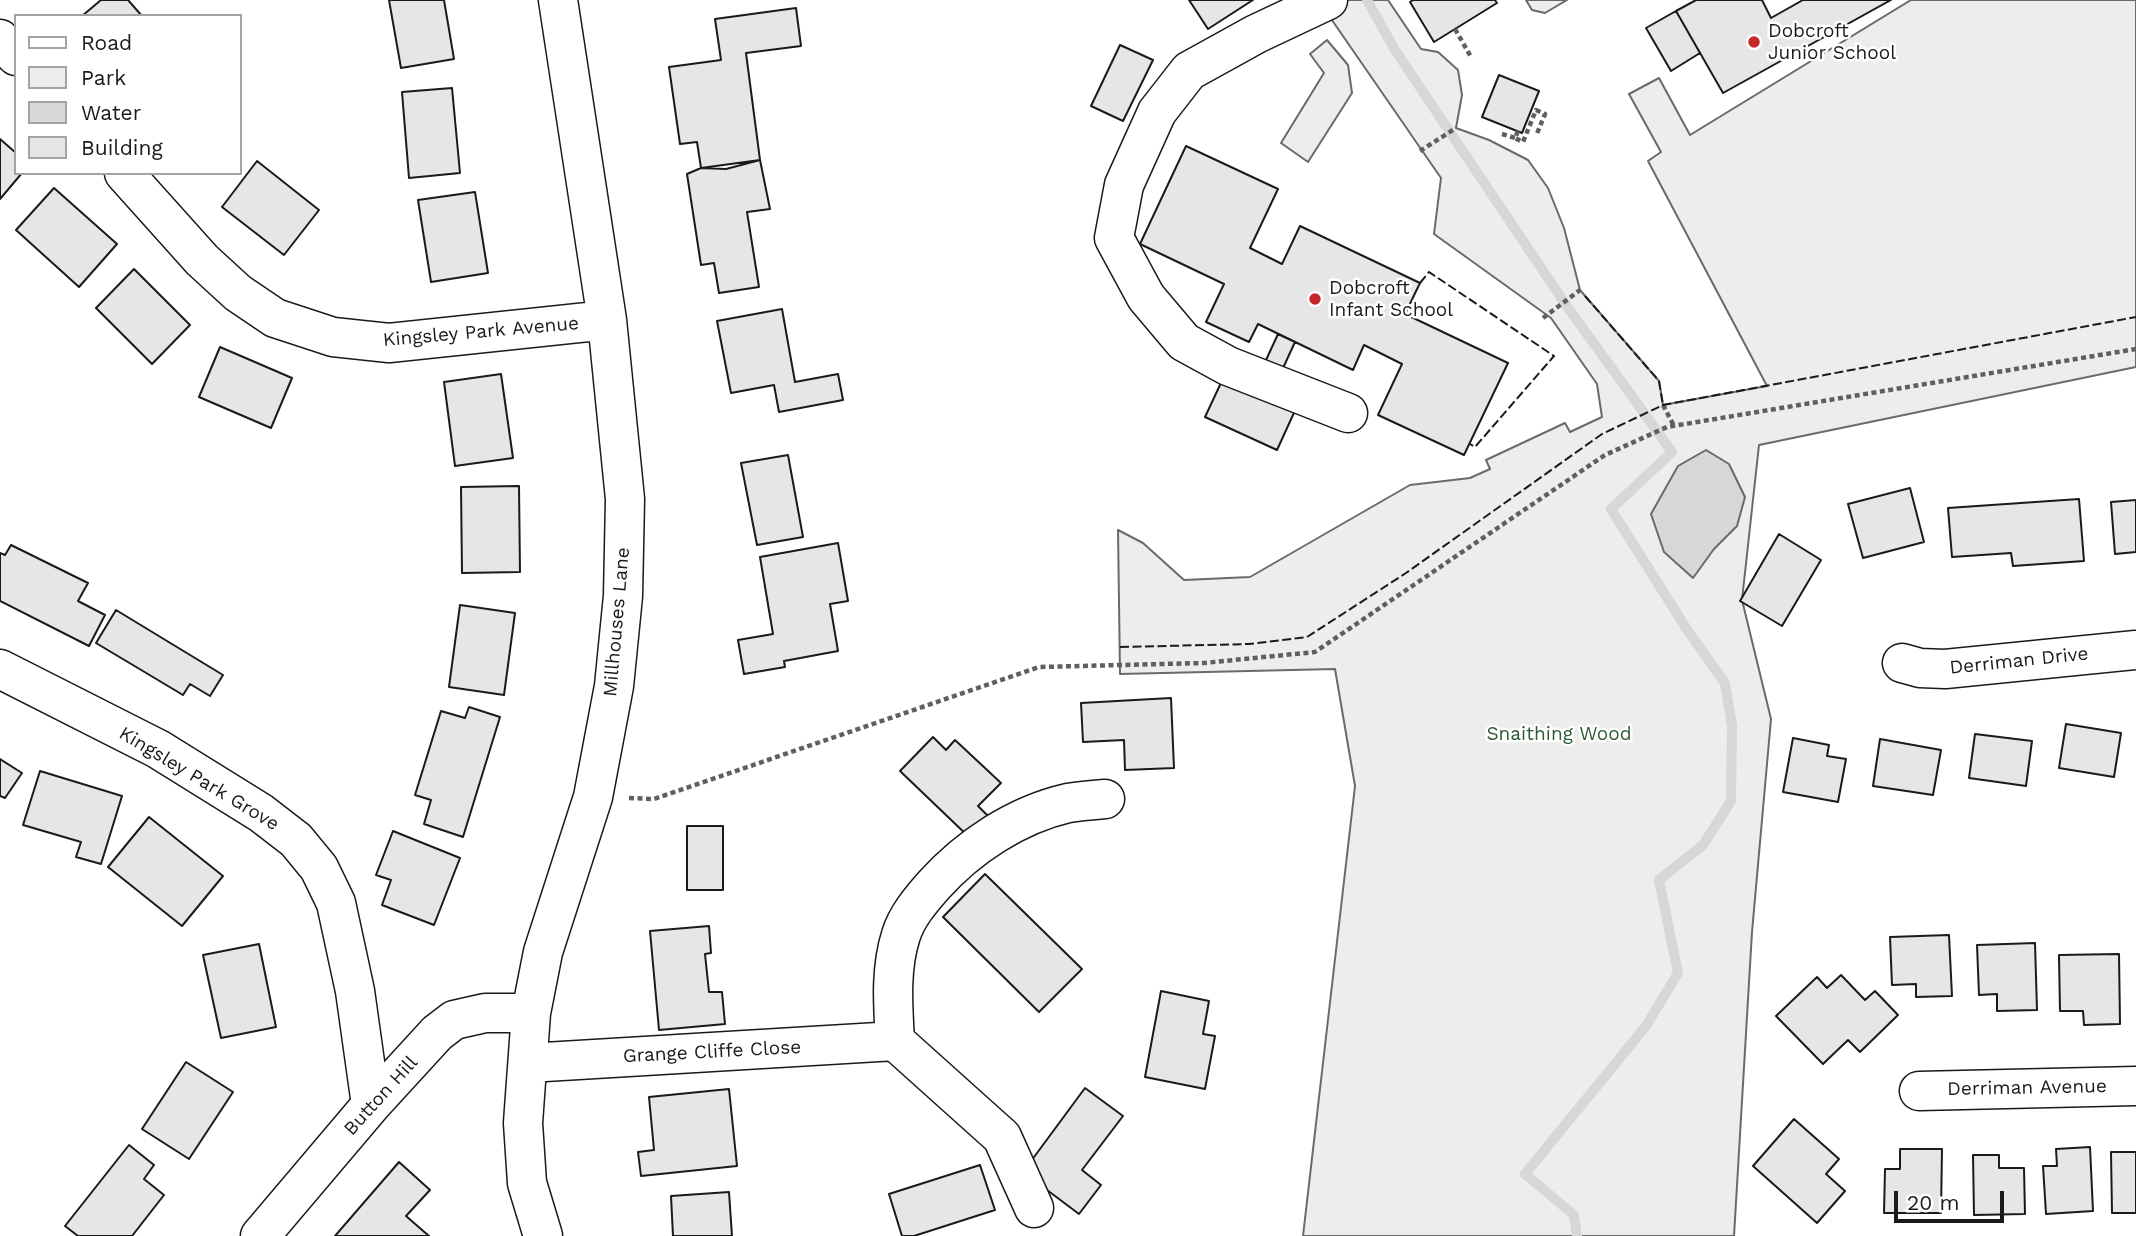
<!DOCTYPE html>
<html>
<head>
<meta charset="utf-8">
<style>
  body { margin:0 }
  #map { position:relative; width:2136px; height:1236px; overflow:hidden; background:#fff; font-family:"Work Sans",sans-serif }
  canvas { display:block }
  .legend { position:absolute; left:14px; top:14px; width:228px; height:161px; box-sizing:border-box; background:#fff; border:2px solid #a3a3a3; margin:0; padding:9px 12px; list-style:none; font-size:21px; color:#1a1a1a }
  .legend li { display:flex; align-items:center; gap:14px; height:35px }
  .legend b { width:35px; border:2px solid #a3a3a3 }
  .scale { position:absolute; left:1894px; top:1191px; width:110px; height:32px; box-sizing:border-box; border:4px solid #1a1a1a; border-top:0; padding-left:9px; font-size:21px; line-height:24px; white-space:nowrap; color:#1a1a1a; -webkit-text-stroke:5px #fff; paint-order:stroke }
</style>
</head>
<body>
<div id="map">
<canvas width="2136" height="1236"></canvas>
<ul class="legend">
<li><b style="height:9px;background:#fff"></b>Road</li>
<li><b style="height:19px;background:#ededed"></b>Park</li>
<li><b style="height:19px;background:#d7d7d7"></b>Water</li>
<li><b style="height:19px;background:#e6e6e6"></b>Building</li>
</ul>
<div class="scale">20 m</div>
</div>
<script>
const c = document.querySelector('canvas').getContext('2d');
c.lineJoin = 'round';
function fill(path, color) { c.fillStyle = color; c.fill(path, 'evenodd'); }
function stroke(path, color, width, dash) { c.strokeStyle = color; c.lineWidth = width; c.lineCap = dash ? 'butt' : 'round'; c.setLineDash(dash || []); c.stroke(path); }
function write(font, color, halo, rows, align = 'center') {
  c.font = font + ' "Work Sans",sans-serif'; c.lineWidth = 5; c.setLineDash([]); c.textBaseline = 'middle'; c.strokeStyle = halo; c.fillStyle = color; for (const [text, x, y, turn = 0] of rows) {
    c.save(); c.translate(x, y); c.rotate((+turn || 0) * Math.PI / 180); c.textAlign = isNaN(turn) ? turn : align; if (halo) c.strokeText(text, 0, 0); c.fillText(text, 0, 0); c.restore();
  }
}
const green = new Path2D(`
  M1322 0H1388L1421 49 1438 52 1458 70 1462 95 1456 128 1489 140 1528 160 1548 188 1564 228 1580 290 1659 381 1663 405 1767 386 1648 161 1661 152 1629 94 1659 78 1690 135 1911 0H2136V367L1759 445 1742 600 1771 719 1752 932 1734 1236H1303L1355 786 1335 669 1120 674 1118 530 1143 543 1184 580 1250 577 1410 485 1470 478 1490 469 1486 460 1565 423 1570 432 1602 417 1597 384 1551 318 1434 234 1441 178 1325 10Z
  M1526 0H1567L1545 13 1532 10Z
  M1327 40 1348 65 1352 93 1308 162 1281 143 1324 73 1310 54Z`);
fill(green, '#ededed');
stroke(green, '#6a6a6a', 2);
const water = new Path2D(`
  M1706 450 1729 464 1745 497 1737 526 1714 549 1693 578 1664 552 1651 514 1678 466Z`);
fill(water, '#d7d7d7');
stroke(water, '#6a6a6a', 2);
stroke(new Path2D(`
  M1367 0 1395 50 1564 302 1672 452 1611 509 1686 628 1725 683 1732 726 1731 801 1703 845 1659 880 1678 973 1646 1026 1525 1174 1574 1215 1577 1236`), '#d7d7d7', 10);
const building = new Path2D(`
  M101 0H128L142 16H82Z
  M389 0H444L454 59 401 68Z
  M1189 0H1253L1208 29Z
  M1413 0H1495L1497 3 1434 42 1410 2Z
  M1696 0H1762L1771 18 1803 0H1891L1723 93 1676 11Z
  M796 8 801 46 746 53 760 160 701 168 697 142 680 144 669 67 721 60 715 19Z
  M1676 11 1700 53 1671 71 1646 28Z
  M1120 45 1153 60 1123 121 1091 106Z
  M1499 75 1539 91 1522 133 1482 117Z
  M452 88 460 173 409 178 402 92Z
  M0 139 16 153V173H22L0 199Z
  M1186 146 1278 189 1250 248 1282 264 1300 226 1420 283 1405 314 1508 363 1464 455 1378 415 1402 364 1364 345 1353 370 1258 324 1249 342 1206 322 1224 284 1140 244Z
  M760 160 770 209 747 212 759 287 719 293 714 263 701 265 687 174 701 168 726 169Z
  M257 161 319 210 284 255 222 207Z
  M54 188 117 244 79 287 16 230Z
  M475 192 488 273 431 282 418 200Z
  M134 269 190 325 152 364 96 308Z
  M782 309 795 382 838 374 843 400 779 412 774 385 731 393 717 321Z
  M1278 334 1295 342 1272 392 1255 384Z
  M220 347 292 378 271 428 199 397Z
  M1227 370 1298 404 1277 450 1205 417Z
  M501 374 513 458 455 466 444 382Z
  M788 455 803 537 757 545 741 463Z
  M519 486 520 572 462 573 461 487Z
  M1910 488 1924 542 1863 558 1848 504Z
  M2079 499 2084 561 2013 566 2011 553 1952 557 1948 508Z
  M2136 500V552L2115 554 2111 502Z
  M1779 534 1821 560 1782 626 1740 601Z
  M838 543 848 601 830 604 838 651 784 661 785 667 744 674 738 640 773 634 760 557Z
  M11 545 88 583 78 601 105 615 89 646 0 601V553L5 555Z
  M460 605 515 613 504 695 449 687Z
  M116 610 223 675 210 696 190 684 183 695 96 643Z
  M1171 698 1174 768 1125 770 1124 740 1083 742 1081 703Z
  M469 707 500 717 463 837 424 824 431 800 415 795 441 711 465 718Z
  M2066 724 2121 733 2114 777 2059 768Z
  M1975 734 2032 741 2026 786 1969 778Z
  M933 737 946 750 955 740 1001 783 978 806 991 819 971 839 900 771Z
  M1793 738 1829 745 1827 756 1846 759 1838 802 1783 792Z
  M1880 739 1941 750 1933 795 1873 786Z
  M0 759 22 773 5 798 0 796Z
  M40 771 122 796 101 864 76 857 81 842 23 825Z
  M149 817 223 876 182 926 108 867Z
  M687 826H723V890H687Z
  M393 831 460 858 434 925 382 905 391 880 376 875Z
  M985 874 1082 969 1039 1012 943 917Z
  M709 926 711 953 705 954 709 992H722L725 1024 659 1030 650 931Z
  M1949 935 1952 996 1916 997V984L1892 985 1890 937Z
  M2035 943 2037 1010 1997 1011V994L1979 995 1977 945Z
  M259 944 276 1027 221 1038 203 955Z
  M2119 954 2120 1024 2084 1025 2083 1011H2060L2059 955Z
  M1841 975 1865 1000 1875 991 1898 1015 1860 1052 1848 1040 1823 1064 1776 1016 1817 977 1827 988Z
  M1161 991 1209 1001 1203 1034 1215 1036 1205 1089 1145 1077Z
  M186 1062 233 1092 189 1159 142 1129Z
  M1085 1088 1123 1116 1082 1170 1101 1185 1079 1214 1023 1172Z
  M729 1089 737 1166 641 1176 638 1152 654 1150 649 1097Z
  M1794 1119 1839 1159 1826 1174 1845 1191 1817 1223 1753 1166Z
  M129 1145 154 1165 144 1179 164 1195 132 1236H78L65 1226Z
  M2090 1147 2093 1211 2046 1214 2043 1166H2057L2056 1149Z
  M1900 1149H1942L1941 1213H1884L1885 1169H1900Z
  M2111 1152H2136V1213H2112Z
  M1973 1155H1999V1168H2024L2025 1214 1974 1215Z
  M399 1162 430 1190 406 1216 429 1236H335Z
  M980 1165 995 1210 914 1236H902L889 1194Z
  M729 1192 732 1236H673L671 1196Z`);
fill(building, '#e6e6e6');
stroke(building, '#1a1a1a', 2);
const minor = new Path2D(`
  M1328 0 1256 34 1189 71 1157 112 1124 185 1114 238 1146 297 1184 342 1228 366 1348 413
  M0 39 16 56
  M124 173 202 260 238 293 275 318 333 337 389 343 607 320
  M1902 663 1920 668 1945 669 2136 650
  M0 669 158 749 261 813 296 840 319 868 336 903 355 991 371 1105
  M528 1063 895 1041
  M1919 1091 2136 1086
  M1034 1208 1002 1137 895 1041C893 1006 890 969 901 935 907 916 920 901 933 886 968 847 1016 815 1068 803 1080 801 1093 800 1105 799
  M260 1236 371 1105 437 1033 454 1020 485 1013H531
  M543 1236 527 1183 523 1123 531 1013 543 952 593 797 614 686 623 596 625 499 607 320 558 0`);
stroke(minor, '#1a1a1a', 41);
stroke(new Path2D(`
  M1455 29 1471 57
  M1518 131 1515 138 1523 142 1536 110 1545 114 1536 136
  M1502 134 1515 138
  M1420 151 1456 128
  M1543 318 1580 290
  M1663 405 1674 426
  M629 798 654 799 1039 667 1204 663 1315 652 1605 455 1667 427 2136 349`), '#5f5f5f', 4.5, [5, 3.5]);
stroke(minor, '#fff', 38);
stroke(new Path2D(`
  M1420 283 1429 272 1554 356 1475 447 1470 444
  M1585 296 1659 381 1663 405
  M1120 647 1249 644 1307 637 1406 573 1602 434 1663 405 2136 317`), '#1a1a1a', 2, [9, 3.5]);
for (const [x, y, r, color] of [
  [1754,42,7,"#c62828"],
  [1315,299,7,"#c62828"]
]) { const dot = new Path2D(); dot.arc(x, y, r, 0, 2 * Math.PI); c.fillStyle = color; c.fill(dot); stroke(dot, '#fff', 2.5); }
write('19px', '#1a1a1a', '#fff', [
  ["Dobcroft",1768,31],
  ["Junior School",1768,53],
  ["Dobcroft",1329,288],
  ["Infant School",1329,310]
], 'left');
write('19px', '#1a1a1a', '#fff', [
  ["Kingsley Park Avenue",481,332,-5],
  ["Millhouses Lane",617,622,-85],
  ["Derriman Drive",2019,661,-6],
  ["Kingsley Park Grove",199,779,31],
  ["Grange Cliffe Close",712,1052,-3],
  ["Derriman Avenue",2027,1088,-1],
  ["Button Hill",381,1096,-48]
]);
write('19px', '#2b5a34', '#fff', [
  ["Snaithing Wood",1559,734]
]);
</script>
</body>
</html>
